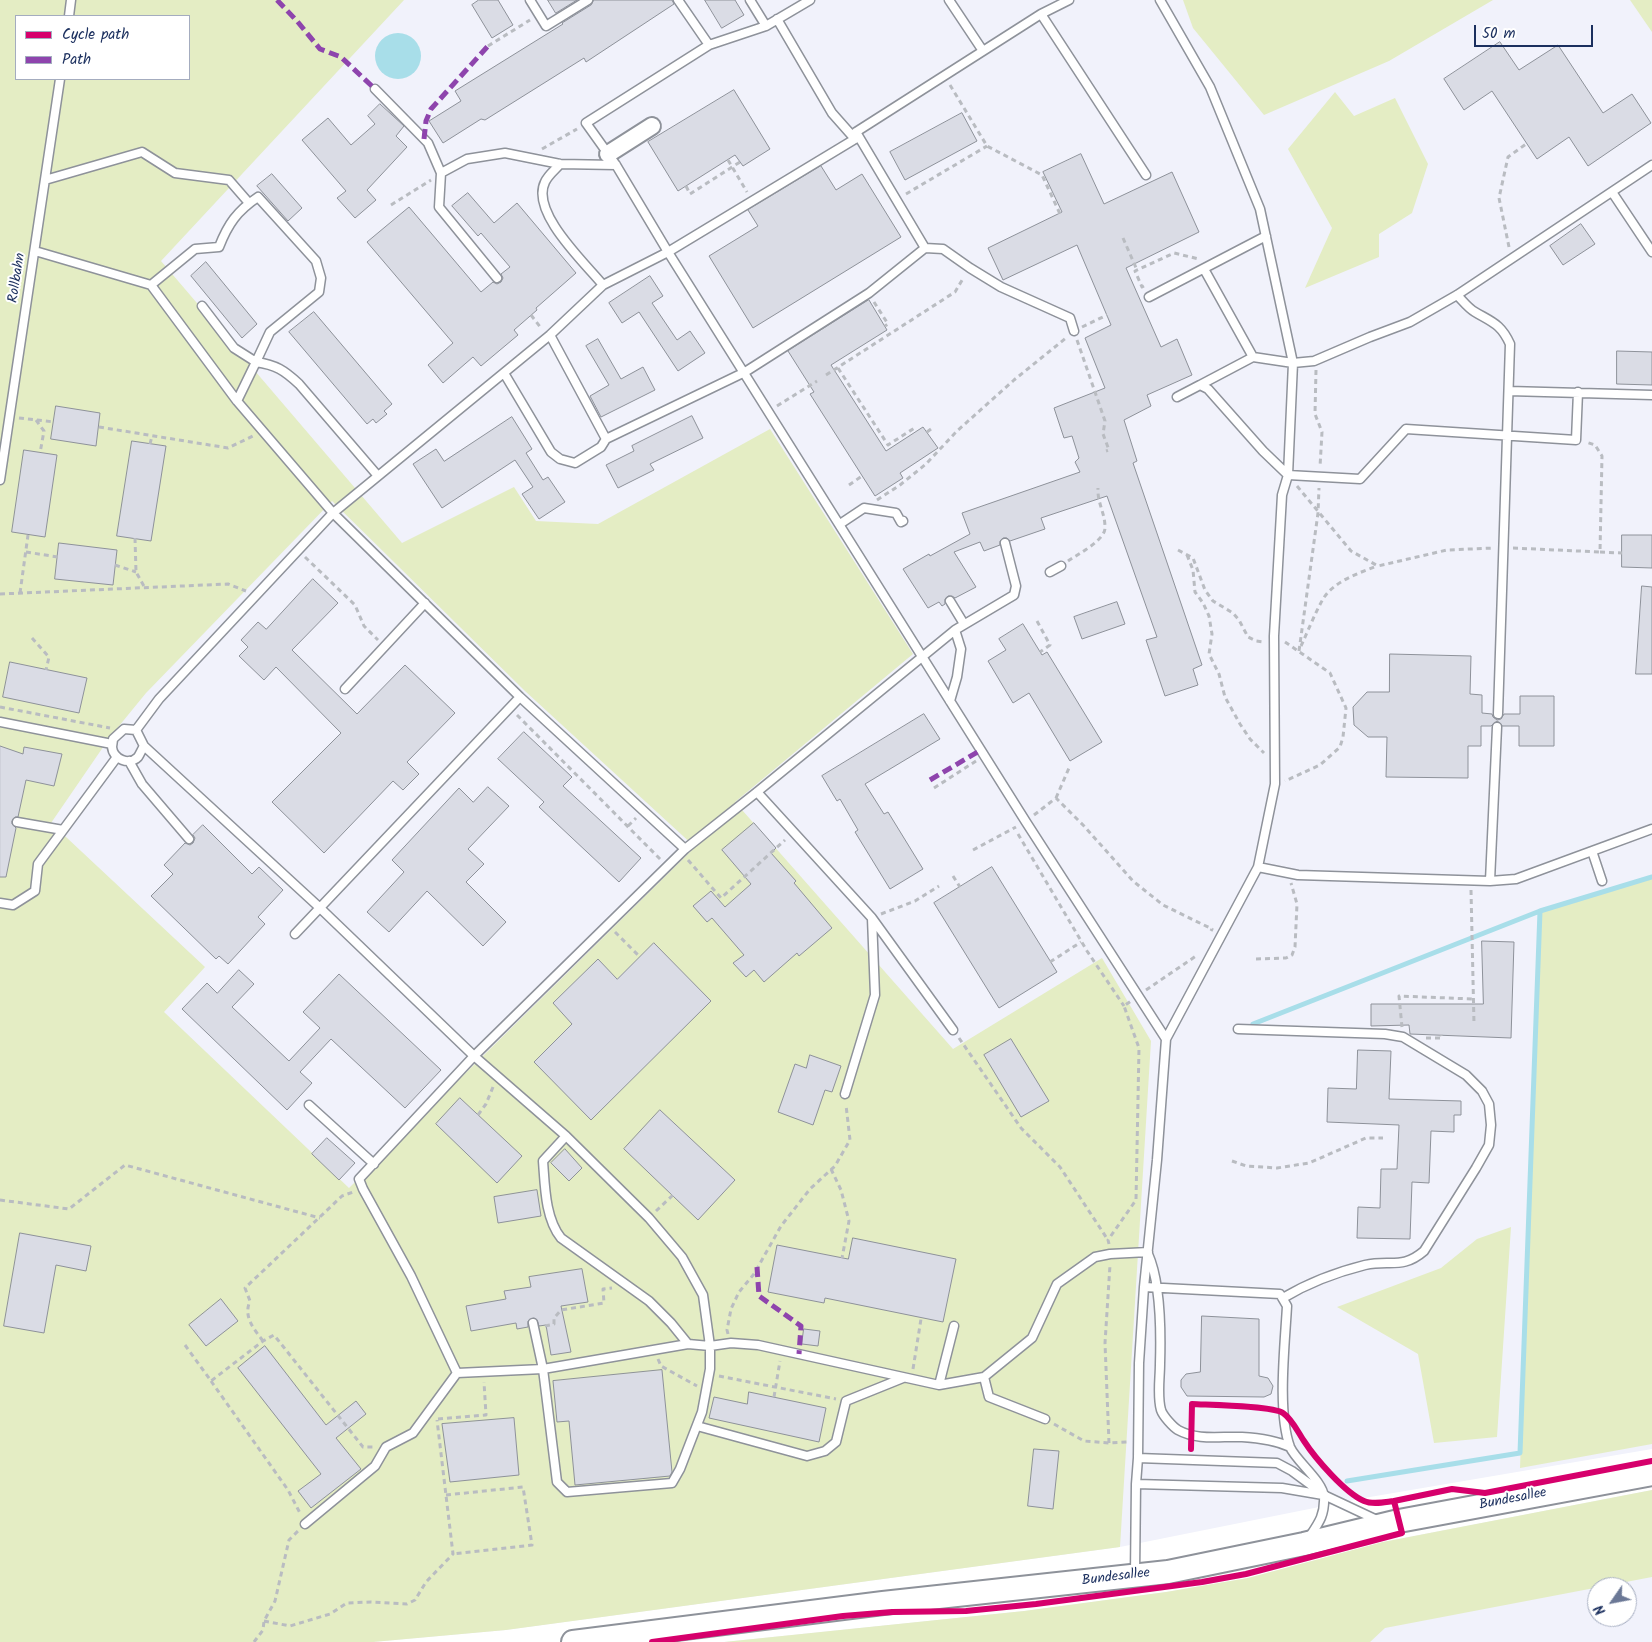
<!DOCTYPE html>
<html>
<head>
<meta charset="utf-8">
<style>
  body { margin:0 }
  #map { position:relative; width:1652px; height:1642px; overflow:hidden; background:#fff; font-family:Kalam,sans-serif }
  canvas { display:block }
  .legend { position:absolute; left:15px; top:15px; width:175px; height:65px; box-sizing:border-box; background:#fff; border:1px solid #a4acbf; margin:0; padding:6px 9px; list-style:none; font-size:15px; color:#1b2f5e }
  .legend li { display:flex; align-items:center; gap:10px; height:25px }
  .legend b { width:25px; border:1px solid #a4acbf }
  .north { position:absolute; left:1587px; top:1577px; width:50px; height:50px; box-sizing:border-box; background:#fff; border:1px solid #a4acbf; border-radius:50%; rotate:237deg; font-size:14px; font-weight:700; line-height:20px; text-align:center; color:#1b2f5e }
  .north::after { content:''; display:block; margin:auto; width:18px; height:22px; background:#6b7896; clip-path:polygon(50% 0,100% 100%,50% 72%,0 100%) }
  .scale { position:absolute; left:1474px; top:25px; width:119px; height:22px; box-sizing:border-box; border:2px solid #1b2f5e; border-top:0; padding-left:6px; font-size:15px; line-height:18px; white-space:nowrap; color:#1b2f5e; -webkit-text-stroke:4px #fff; paint-order:stroke }
</style>
</head>
<body>
<div id="map">
<canvas width="1652" height="1642"></canvas>
<ul class="legend">
<li><b style="height:6px;background:#d6006c"></b>Cycle path</li>
<li><b style="height:6px;background:#8e44ad"></b>Path</li>
</ul>
<div class="north">N</div>
<div class="scale">50 m</div>
</div>
<script>
const c = document.querySelector('canvas').getContext('2d');
c.lineJoin = 'round';
function fill(path, color) { c.fillStyle = color; c.fill(path, 'evenodd'); }
function stroke(path, color, width, dash) { c.strokeStyle = color; c.lineWidth = width; c.lineCap = dash ? 'butt' : 'round'; c.setLineDash(dash || []); c.stroke(path); }
function write(font, color, halo, rows, align = 'center') {
  c.font = font + ' Kalam,sans-serif'; c.lineWidth = 4; c.setLineDash([]); c.textBaseline = 'middle'; c.strokeStyle = halo; c.fillStyle = color; for (const [text, x, y, turn = 0] of rows) {
    c.save(); c.translate(x, y); c.rotate((+turn || 0) * Math.PI / 180); c.textAlign = isNaN(turn) ? turn : align; if (halo) c.strokeText(text, 0, 0); c.fillText(text, 0, 0); c.restore();
  }
}
fill(new Path2D(`
  M0 0H1652V1449L1364 1498 1120 1547 506 1630 373 1642H0ZM16 16H189V79H16Z
  M1652 1490V1642H724L1024 1611 1166 1592 1248 1578 1383 1542ZM1597 1587H1627V1617H1597Z`), '#f1f2fb');
fill(new Path2D(`
  M0 0H404L161 261 402 543 514 487 536 521 598 524 770 429 913 654 735 802 953 1049 1102 958 1151 1041 1120 1547 506 1630 373 1642H0ZM16 16H189V79H16ZM332 501 525 691 695 847 349 1188 164 1012 205 967 51 823 110 737 146 693Z
  M1183 0H1493L1389 61 1264 115 1193 28Z
  M1630 0H1652V32Z
  M1335 92 1354 116 1395 98 1428 164 1412 213 1379 234V257L1305 288 1332 228 1288 149Z
  M1652 877V1444L1520 1468 1540 911Z
  M1511 1227 1497 1437 1434 1443 1418 1354 1337 1307 1441 1268 1477 1239Z
  M1652 1490V1577L1385 1628 1370 1642H724L1024 1611 1166 1592 1248 1578 1383 1542Z`), '#e4edc4');
fill(new Path2D(`
  M375 56a23 23 0 1 1 46 0a23 23 0 1 1-46 0Z`), '#a8dee9');
stroke(new Path2D(`
  M1253 1024 1540 911 1652 877
  M1347 1481 1520 1453 1540 911`), '#a8dee9', 5);
const building = new Path2D(`
  M479 0H498L513 25 492 38 472 5Z
  M548 0H577L556 13Z
  M594 0H672L674 4 586 62 584 58 485 120 481 119 443 143 429 121 461 101 455 91 563 24 562 23 591 5Z
  M705 0H735L744 15 722 28Z
  M1500 42 1519 70 1558 45 1603 113 1632 94 1651 123 1588 166 1569 137 1537 159 1492 91 1464 110 1444 79Z
  M734 90 770 149 743 166 735 155 678 191 648 142Z
  M380 104 404 126 396 136 407 147 367 190 376 200 355 218 337 198 346 191 302 140 328 118 351 145 375 124 368 116Z
  M962 113 977 141 905 180 890 152Z
  M1081 154 1104 204 1172 172 1199 232 1126 268 1161 347 1177 339 1192 375 1147 395 1151 406 1124 420 1137 461 1133 463 1202 665 1193 669 1198 685 1165 696 1146 640 1157 637 1107 496 1041 518 1045 529 1010 541 1007 538H1003L1000 541V545L984 551 980 542 954 552 976 587 955 598 952 596H948L945 599V604L942 606 939 602 928 608 903 569 929 554 930 556 970 534 962 513 1080 472 1075 462 1079 458 1072 436 1064 438 1054 408 1105 388 1085 338 1111 325 1077 245 1003 280 988 248 1062 212 1043 172Z
  M821 166 836 190 862 174 901 237 753 328 709 256 758 226 748 210Z
  M272 174 302 208 288 221 257 186Z
  M468 193 494 223 517 203 576 273 536 308 537 310 514 330 518 335 481 366 473 357 443 383 428 365 453 343 367 242 409 207 481 292 493 282 497 284 501 282 503 278 501 274 510 267 481 233 478 236 452 206Z
  M1581 224 1595 244 1563 265 1550 246Z
  M206 262 257 324 242 338 191 276Z
  M650 276 663 296 652 303 677 340 690 331 705 353 678 371 639 312 622 323 609 303Z
  M869 300 887 330 831 365 886 451 923 427 938 448 900 473 903 478 875 496 810 394 814 392 788 351Z
  M314 312 392 404 384 411 387 414 376 423 373 419 367 424 289 332Z
  M598 339 621 379 643 367 655 390 601 417 590 396 609 385 586 346Z
  M1617 351 1652 352V385L1617 384Z
  M56 406 100 413 96 446 51 439Z
  M692 416 703 438 650 464 654 470 618 488 606 465 634 451 632 446Z
  M512 417 532 449 526 453 543 480 548 477 565 502 539 519 522 494 533 487 515 460 442 508 413 464 436 449 444 461Z
  M132 441 166 446 151 541 117 536Z
  M24 450 57 455 45 537 12 532Z
  M1622 535H1652V568L1622 567Z
  M59 543 117 550 113 585 55 579Z
  M313 579 338 603 292 650 357 714 405 665 455 713 407 762 419 774 403 790 393 781 324 853 272 802 341 733 276 667 264 680 239 656 248 647 241 640 258 622 266 629Z
  M1642 586 1652 587V674H1636Z
  M1117 602 1125 624 1082 639 1074 617Z
  M1023 624 1042 655 1047 652 1102 742 1070 761 1029 693 1013 703 988 661 1006 650 999 639Z
  M1390 654 1471 656 1470 694 1482 695V713L1492 714 1493 717 1497 720 1501 719 1504 714H1520V696H1554V746H1519V726H1502L1500 723 1497 721 1491 726H1481V746H1468V778L1386 777 1387 737H1368L1354 725 1353 707 1367 692H1389Z
  M10 662 87 678 79 713 3 697Z
  M924 714 940 739 865 784 884 814 888 812 923 869 890 889 855 832 858 830 840 799 837 801 822 776Z
  M524 732 572 777 563 786 641 858 619 882 539 807 544 802 498 759Z
  M0 746 23 754 24 747 62 754 54 786 26 780 18 817H15L12 821V824L16 828 6 877H0Z
  M488 787 509 806 468 849 484 864 466 882 506 922 483 946 427 891 389 932 367 912 404 872 392 860 459 788 473 802Z
  M754 823 776 848 771 853 796 881 794 883 832 928 799 956 797 953 764 982 754 970 746 977 733 963 744 955 712 918 707 922 693 906 711 891 725 907 751 884 722 850Z
  M203 825 252 874 259 867 283 890 258 917 265 924 228 964 219 956 216 959 151 896 173 874 164 865 185 843 190 845 193 843 195 838 193 835Z
  M992 867 1057 972 999 1008 934 903Z
  M1482 941 1514 942 1511 1038 1410 1034 1409 1025 1371 1026V1004H1483Z
  M654 943 711 1001 591 1120 534 1062 572 1024 553 1003 598 959 617 979Z
  M239 970 254 984 232 1007 289 1061 320 1028 303 1012 339 974 441 1070 405 1108 331 1039 300 1072 312 1083 287 1110 182 1009 207 983 217 993Z
  M1011 1039 1049 1101 1021 1117 984 1055Z
  M1358 1050 1391 1051 1389 1099 1461 1101V1115H1454V1132L1431 1131 1429 1183 1412 1182 1410 1239 1357 1238 1358 1207 1380 1208 1381 1169H1397L1399 1125 1327 1122 1328 1088 1356 1089Z
  M810 1055 841 1066 832 1092 825 1090 813 1125 778 1112 795 1064 806 1068Z
  M460 1098 522 1156 497 1183 436 1124Z
  M660 1110 735 1180 698 1220 624 1149Z
  M327 1138 355 1163 339 1180 312 1154Z
  M565 1149 582 1168 569 1181 551 1163Z
  M537 1190 541 1216 498 1223 494 1197Z
  M20 1233 91 1246 86 1271 56 1265 44 1333 4 1326Z
  M853 1238 956 1259 943 1322 825 1298 824 1303 768 1292 777 1245 848 1259Z
  M582 1269 588 1302 561 1306 571 1352 551 1355 546 1325 539 1326 537 1320 534 1318 528 1321V1327L517 1329 516 1323 471 1331 466 1306 506 1299 504 1291 531 1287 529 1277Z
  M221 1299 238 1321 206 1346 189 1325Z
  M1202 1316 1259 1319V1376L1268 1378 1273 1386 1271 1394 1264 1397 1187 1396 1181 1387V1380L1186 1374 1200 1372Z
  M804 1329 820 1331 818 1346 802 1344Z
  M265 1346 326 1425 356 1401 366 1414 336 1438 361 1469 311 1508 298 1491 321 1474 238 1368Z
  M662 1370 672 1472 670 1476 575 1485 569 1421 557 1422 553 1381Z
  M749 1392 826 1408 819 1442 709 1418 714 1397 747 1404Z
  M514 1418 519 1475 450 1482 442 1424Z
  M1034 1449 1059 1451 1053 1509 1028 1506Z`);
fill(building, '#dadce5');
stroke(building, '#8e929a', 1);
const lane = new Path2D(`
  M530 0 546 26 588 0
  M678 0 709 45
  M750 0 766 26
  M810 0 766 26 709 45 586 123 616 165 668 252 1026 822 1166 1039
  M949 0 983 51
  M1041 14 1146 175
  M69 16 71 0
  M777 19 832 113 855 139
  M375 89 428 143 441 173 439 207 497 278
  M560 164C556 169 548 175 545 182 530 212 585 263 603 285
  M441 173 467 159 505 153 560 164 616 165
  M45 180 142 152 175 173 229 180 249 203
  M1612 192 1652 252
  M925 248 943 249 970 268 1001 287 1070 318 1074 331
  M35 251 151 285 237 401 333 513 520 697 685 849
  M1204 269 1253 357
  M151 285 195 249 219 247C228 224 237 211 258 197L316 261 321 278 319 292 270 332 256 362 234 348 202 306
  M1457 295C1463 301 1468 308 1475 312 1492 322 1501 324 1510 344L1498 714
  M1149 297 1266 236
  M550 335 606 439 745 372 869 293 925 248 856 132
  M504 373 551 452 560 459 575 463 601 447 606 439
  M1509 391 1652 395
  M1578 392 1576 440 1406 429 1360 479 1288 475 1263 451 1208 389 1200 385 1253 357 1293 363 1314 361 1370 337 1410 322 1457 295 1652 165
  M1177 397 1200 385
  M237 401 256 362C276 365 284 370 299 384L378 476
  M0 480 60 79
  M840 524 864 508 896 513 901 522 903 521
  M1005 543 1016 586 1014 595 955 630 757 792 685 849 474 1056 359 1179 363 1189 411 1276 457 1373 543 1369 688 1344 710 1346 731 1343 758 1345 939 1385 984 1377 1032 1338 1057 1284 1095 1257 1110 1254 1148 1252
  M1050 572 1061 566
  M950 601 964 624
  M345 689 425 603
  M950 701 957 677 961 649 955 630
  M0 722 112 744
  M124 729 136 730 144 746C142 749 140 754 138 757 129 766 113 759 112 747 112 747 113 740 113 739Z
  M136 730 159 699 333 513 550 335 603 285 668 252 855 139 856 132 1041 14 1069 0
  M144 746 319 907 474 1056 566 1136 649 1218 682 1257 703 1295 710 1346V1369L702 1412 680 1469 672 1483 567 1492 557 1482 543 1369 533 1323
  M129 761 142 784 189 839
  M757 792 872 918 875 995 845 1094
  M17 822 63 830
  M1592 851 1602 881
  M1258 867 1298 875 1490 881 1516 879 1652 829
  M1490 881 1497 727
  M0 903 13 905 35 891 38 864 117 757
  M872 918 953 1030
  M295 934 520 697
  M1238 1029 1385 1034 1403 1037 1466 1075 1482 1091 1489 1104 1491 1125 1489 1145 1476 1168 1424 1251C1402 1270 1390 1259 1365 1265 1337 1272 1308 1283 1283 1298
  M309 1105 374 1164
  M566 1136 543 1161C545 1186 545 1218 561 1238L649 1301 671 1323 688 1344
  M1148 1254C1161 1283 1161 1332 1160 1364 1160 1378 1157 1396 1161 1410 1163 1416 1173 1427 1178 1430 1198 1441 1221 1436 1242 1437 1259 1438 1275 1440 1290 1447
  M1144 1287 1280 1294 1287 1306C1285 1344 1277 1412 1290 1447 1296 1461 1323 1481 1324 1497 1325 1516 1318 1524 1308 1539
  M984 1377 989 1397 1045 1419
  M939 1385 954 1326
  M697 1426 807 1456 825 1451 836 1442 846 1401 903 1378
  M1138 1458 1277 1463 1292 1471 1326 1496 1377 1520
  M1136 1484 1282 1488 1323 1495
  M305 1524 375 1466 386 1447 413 1433 457 1373
  M1135 1574 1136 1484 1138 1458 1139 1363 1144 1287 1157 1160 1166 1039 1258 867 1275 784 1274 636 1282 495 1288 475 1293 363 1260 209 1210 87 1160 0`);
const street = new Path2D(`
  M608 154 652 126`);
const secondary = new Path2D(`
  M573 1642 883 1603 1168 1572 1304 1544 1399 1521 1652 1474`);
stroke(lane, '#8e929a', 11);
stroke(street, '#8e929a', 20);
stroke(secondary, '#8e929a', 26);
stroke(new Path2D(`
  M488 46 530 20
  M950 85 987 146 1042 175 1061 216
  M542 149 577 129
  M728 160 747 192
  M686 186 690 194 740 162
  M906 194 987 146
  M391 205 431 180
  M1123 238 1137 270
  M1509 247 1499 198 1508 157 1526 144
  M1144 286 1142 287 1135 271 1174 253 1199 259
  M874 302 888 324 885 326
  M531 315 541 328
  M1082 327 1107 315
  M1077 340 1105 421 1103 434 1109 450 1106 451
  M838 368 888 445 916 427
  M1316 370 1315 414 1322 432 1320 467
  M826 375 955 292 964 277
  M777 406 817 381
  M19 418 54 422
  M36 420 44 431 40 453
  M99 427 228 448 253 436
  M927 432 931 429
  M150 444 152 436
  M849 485 862 476
  M1297 486 1351 551 1378 566 1447 550 1494 548
  M877 500 900 485 926 464 957 431 1014 380 1066 338
  M135 538 136 572 145 588
  M1513 548 1600 552 1602 456 1595 445 1586 442
  M1178 550 1193 558 1205 590 1213 601 1233 613 1239 620 1248 637 1256 641 1264 642
  M26 552 58 557
  M1600 552 1622 553
  M1187 555 1193 570 1195 592 1203 603 1209 616 1212 634 1209 654 1219 674 1225 697 1240 724 1250 739 1264 753
  M305 557 355 605 364 626 378 640
  M1068 561C1078 554 1106 540 1105 527 1105 513 1097 502 1098 488
  M115 565 136 572
  M20 593 28 535
  M0 594 228 584 246 591
  M1037 621 1050 645 1040 652
  M32 638 49 657 46 670
  M1285 642 1330 673 1346 708 1343 737 1340 747 1320 765 1285 781
  M1301 646C1308 631 1315 613 1323 599 1334 581 1359 573 1377 566
  M1299 651 1318 513 1319 488
  M0 707 110 728
  M517 715 661 860
  M934 788 976 761
  M1056 798 1069 768
  M1034 815 1056 798 1084 826 1133 881 1163 905 1212 929 1211 931
  M628 826 636 818
  M1018 834 1087 951 1124 1006
  M973 850 1016 827
  M688 860 721 898 785 840
  M953 876 960 887
  M1471 890 1474 1024
  M881 914 915 901 939 886
  M615 932 640 957
  M1256 959 1286 958 1292 955 1295 947 1297 904 1291 883
  M1050 962 1081 942
  M1146 990 1196 956
  M1402 1027 1399 996 1473 999
  M959 1038 1021 1128 1060 1167 1108 1240
  M1426 1038H1442L1441 1035
  M478 1115 486 1104 493 1087
  M1232 1161 1246 1166 1277 1168 1309 1163 1366 1138H1383
  M831 1169 841 1190 849 1221 842 1258
  M0 1200 69 1209 125 1165 320 1218
  M656 1211 673 1195
  M1109 1244 1108 1240 1136 1200 1139 1048 1124 1006 1131 1001
  M545 1326 554 1324V1318L561 1310 604 1303 603 1289 612 1288
  M728 1334 727 1330 731 1309 739 1292 754 1274 781 1226 810 1189 835 1166 850 1140 846 1105
  M263 1341C254 1329 243 1317 250 1301L245 1288 342 1196 353 1192
  M185 1345 211 1381 263 1341 274 1335 363 1447H374
  M658 1359 661 1366 697 1386
  M913 1369 921 1319
  M719 1376 836 1399
  M211 1381 288 1490 301 1515
  M774 1397 780 1361
  M438 1419 486 1415 484 1382
  M1054 1424 1084 1441 1109 1443 1128 1442
  M1109 1443 1105 1343 1110 1265
  M446 1495 523 1487 532 1545 453 1554
  M264 1621 290 1626 330 1614 347 1603 371 1602 407 1604 415 1600 426 1582 453 1554 437 1420
  M254 1642 263 1630 264 1621 275 1601 289 1540 299 1530`), '#b9bcc1', 3, [5, 4]);
stroke(lane, '#fff', 8);
stroke(street, '#fff', 16);
stroke(secondary, '#fff', 22);
stroke(new Path2D(`
  M277 0 297 21 320 49 341 57 375 89
  M424 139 426 121 431 109 488 46
  M930 780 981 750
  M757 1267 759 1296 801 1326 799 1354`), '#8e44ad', 5, [10, 5]);
stroke(new Path2D(`
  M1191 1449 1192 1404C1209 1405 1273 1406 1283 1413 1292 1419 1298 1432 1304 1441 1315 1458 1345 1493 1364 1501 1373 1505 1385 1502 1394 1501
  M652 1642 843 1616 892 1612 966 1611 1036 1604 1202 1582 1246 1574 1402 1533 1394 1501 1452 1489 1485 1493 1652 1461`), '#d6006c', 6);
write('14px', '#1b2f5e', '#fff', [
  ["Rollbahn",18,278,-81],
  ["Bundesallee",1513,1500,-11],
  ["Bundesallee",1116,1578,-7]
]);
</script>
</body>
</html>
